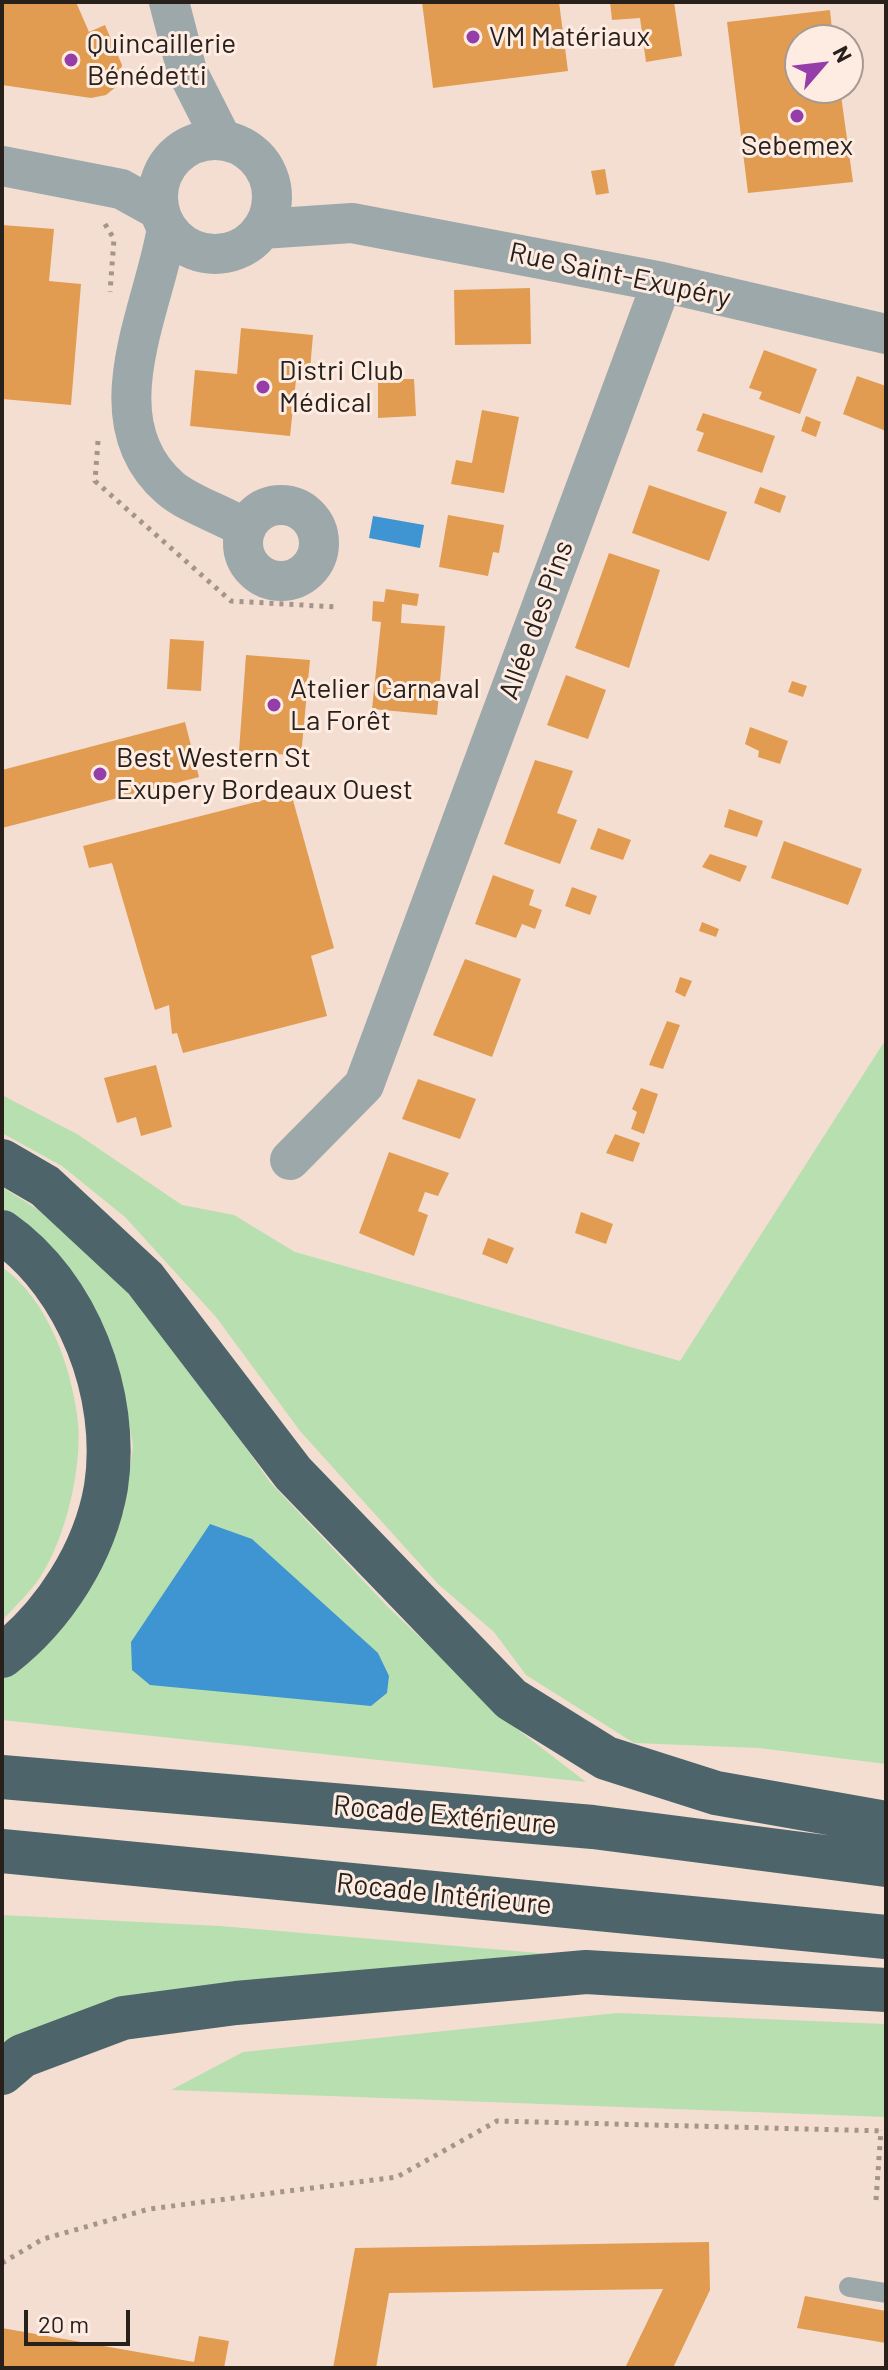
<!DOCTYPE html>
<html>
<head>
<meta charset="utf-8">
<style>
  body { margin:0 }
  #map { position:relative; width:888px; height:2370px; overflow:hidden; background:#f4ded2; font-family:Barlow,sans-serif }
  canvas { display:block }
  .frame { position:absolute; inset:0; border:4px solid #28201b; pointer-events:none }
  .north { position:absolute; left:784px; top:24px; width:80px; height:80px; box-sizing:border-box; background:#feece2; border:2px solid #a89a92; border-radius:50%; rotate:62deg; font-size:22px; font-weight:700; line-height:32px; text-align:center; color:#28201b }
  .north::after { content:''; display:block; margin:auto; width:28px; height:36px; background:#953da9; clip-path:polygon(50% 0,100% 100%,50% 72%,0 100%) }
  .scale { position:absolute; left:24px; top:2310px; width:106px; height:36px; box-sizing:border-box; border:4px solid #28201b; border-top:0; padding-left:10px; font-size:24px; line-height:28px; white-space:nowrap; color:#28201b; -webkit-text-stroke:6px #feece2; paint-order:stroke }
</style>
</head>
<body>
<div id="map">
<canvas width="888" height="2370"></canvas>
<div class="frame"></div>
<div class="north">N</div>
<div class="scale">20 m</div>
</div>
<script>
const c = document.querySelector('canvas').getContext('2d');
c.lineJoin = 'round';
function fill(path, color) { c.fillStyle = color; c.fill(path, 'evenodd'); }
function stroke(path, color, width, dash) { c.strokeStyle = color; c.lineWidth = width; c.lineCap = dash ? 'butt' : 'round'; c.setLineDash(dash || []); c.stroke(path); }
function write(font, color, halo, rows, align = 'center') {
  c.font = font + ' Barlow,sans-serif'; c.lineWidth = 6; c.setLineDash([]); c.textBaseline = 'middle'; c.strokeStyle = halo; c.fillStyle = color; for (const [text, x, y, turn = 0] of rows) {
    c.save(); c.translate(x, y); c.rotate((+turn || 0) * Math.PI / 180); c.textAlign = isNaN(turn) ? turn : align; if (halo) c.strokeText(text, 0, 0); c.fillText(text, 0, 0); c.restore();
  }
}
fill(new Path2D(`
  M886 1039V1764L759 1748 634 1743 526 1675 494 1632 438 1584 300 1431 216 1317 125 1217 62 1166 2 1133V1095L77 1134 182 1205 234 1215 295 1252 680 1361Z
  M2 1187 37 1209 103 1266 166 1334 270 1482 389 1608 521 1732 586 1782 2 1720V1679L24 1666 106 1552 124 1511 133 1446 127 1411 2 1216Z
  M2 1267C48 1299 72 1368 78 1422 82 1466 67 1531 45 1569 35 1588 16 1605 2 1621Z
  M2 1915 220 1926 586 1957 2 2048Z
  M617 2013 886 2024V2117L171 2090 243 2052Z`), '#b8dfaf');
fill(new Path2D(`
  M373 516 424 525 420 548 369 538Z
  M210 1524 252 1539 378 1653 389 1676 387 1693 371 1706 150 1685 132 1670 131 1642Z`), '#3e95d2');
fill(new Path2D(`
  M2 2H76L89 32 105 25 122 65 117 86 106 95 91 98 2 85Z
  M422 2H559L568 71 433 88Z
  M610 2H674L682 56 646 62 640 18 612 20Z
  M830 10 833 40H800V88H840L853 182 748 193 727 22Z
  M605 169 609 193 596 195 591 171Z
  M2 225 54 229 49 281 81 284 71 405 2 399Z
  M530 288 531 344 455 345 454 290Z
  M241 328 313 335 309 381 296 380 290 436 190 426 195 370 237 374Z
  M764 350 817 369 800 414 759 399 762 392 749 388Z
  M857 376 886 386V431L843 414Z
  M378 379H414L416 416 378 418Z
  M482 410 519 417 504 493 451 484 456 460 472 463Z
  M703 413 775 436 762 473 697 451 704 433 696 430Z
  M806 416 821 422 816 437 801 431Z
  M649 485 727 512 709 561 632 533Z
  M760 487 786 496 780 513 754 503Z
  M448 515 504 525 499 553 493 552 488 576 439 567Z
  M609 553 660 570 629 668 575 648Z
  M386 589 419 594 417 606 402 604 401 623 445 626 437 715 372 709 381 622 372 621 373 601 384 602Z
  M170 639 204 641 201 691 167 689Z
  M246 655 310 660 301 756 239 751Z
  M566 675 606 690 588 739 547 725Z
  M792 681 807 686 803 697 788 692Z
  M185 722 199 777 2 828V770Z
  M750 727 788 741 780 764 758 757 759 751 745 744Z
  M535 760 573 771 557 813 577 820 560 864 504 844Z
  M291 793 334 948 311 956 327 1016 183 1053 177 1033 172 1034 169 1005 155 1010 112 863 89 868 83 846Z
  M729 809 763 821 757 837 724 827Z
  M598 828 631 840 623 860 590 849Z
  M784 841 862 869 848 905 771 878Z
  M710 854 747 866 740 882 702 867Z
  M493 875 534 890 529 905 542 910 535 929 522 924 516 938 475 924Z
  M572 887 597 896 590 915 565 906Z
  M702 922 719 929 716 937 699 931Z
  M465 959 521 979 492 1057 433 1035Z
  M680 977 692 981 685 997 675 992Z
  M667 1021 680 1025 663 1069 649 1065Z
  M156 1065 172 1127 141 1136 136 1117 117 1123 104 1078Z
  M418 1079 476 1099 460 1139 402 1119Z
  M641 1088 658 1094 644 1134 631 1129 637 1112 632 1109Z
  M615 1134 640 1143 633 1162 606 1153Z
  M389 1152 449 1173 438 1196 425 1192 418 1211 428 1215 414 1256 359 1233Z
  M581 1212 613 1224 606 1244 575 1233Z
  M488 1238 514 1248 507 1264 482 1254Z
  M709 2242 710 2290 673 2368H625L663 2289 389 2293 376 2368H333L355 2248Z
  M805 2296 886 2311V2343L797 2328Z
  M2 2328 194 2362 199 2336 229 2341 224 2368H2Z`), '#e19c51');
stroke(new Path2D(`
  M105 224 114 239 110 292
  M98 441 95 481 231 601 337 607
  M876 2200 881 2130
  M2 2263 43 2239 149 2209 397 2177 497 2121 886 2131`), '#a4948a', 5, [4, 6]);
stroke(new Path2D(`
  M849 2287 886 2293`), '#9da8ab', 20);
stroke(new Path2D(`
  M169 2 187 71 222 140
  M158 197a57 57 0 1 1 114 0a57 57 0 1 1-114 0Z
  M2 166 121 189 159 210
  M167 228C154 310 92 420 170 488 188 504 224 515 246 529
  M262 229 352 223 662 282 886 334
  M243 543a38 38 0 1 1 76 0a38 38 0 1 1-76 0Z
  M290 1160 364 1085 662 282`), '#9da8ab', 40);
stroke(new Path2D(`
  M2 1161 45 1186 145 1279 293 1473 511 1699 606 1758 716 1793 886 1823
  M2 1232C78 1285 120 1395 106 1487 95 1552 54 1616 2 1656
  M2 1777 593 1827 886 1865
  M2 1851 886 1937
  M2 2073 22 2056 123 2018 236 2003 586 1972 886 1990`), '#4d656a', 44);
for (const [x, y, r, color] of [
  [473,37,8,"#953da9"],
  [71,60,8,"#953da9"],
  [797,116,8,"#953da9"],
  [263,387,8,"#953da9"],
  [274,705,8,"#953da9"],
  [100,774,8,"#953da9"]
]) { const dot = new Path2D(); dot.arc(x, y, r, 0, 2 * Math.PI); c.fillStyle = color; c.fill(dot); stroke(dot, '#feece2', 3); }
write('28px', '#28201b', '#feece2', [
  ["VM Matériaux",489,37],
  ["Quincaillerie",87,44],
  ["Bénédetti",87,76],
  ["Sebemex",797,146,"center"],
  ["Distri Club",279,371],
  ["Médical",279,403],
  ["Atelier Carnaval",290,689],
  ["La Forêt",290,721],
  ["Best Western St",116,758],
  ["Exupery Bordeaux Ouest",116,790]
], 'left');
write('28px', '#28201b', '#feece2', [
  ["Rue Saint-Exupéry",620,275,12],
  ["Allée des Pins",536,620,-70],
  ["Rocade Extérieure",445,1815,5],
  ["Rocade Intérieure",444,1894,6]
]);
</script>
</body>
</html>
